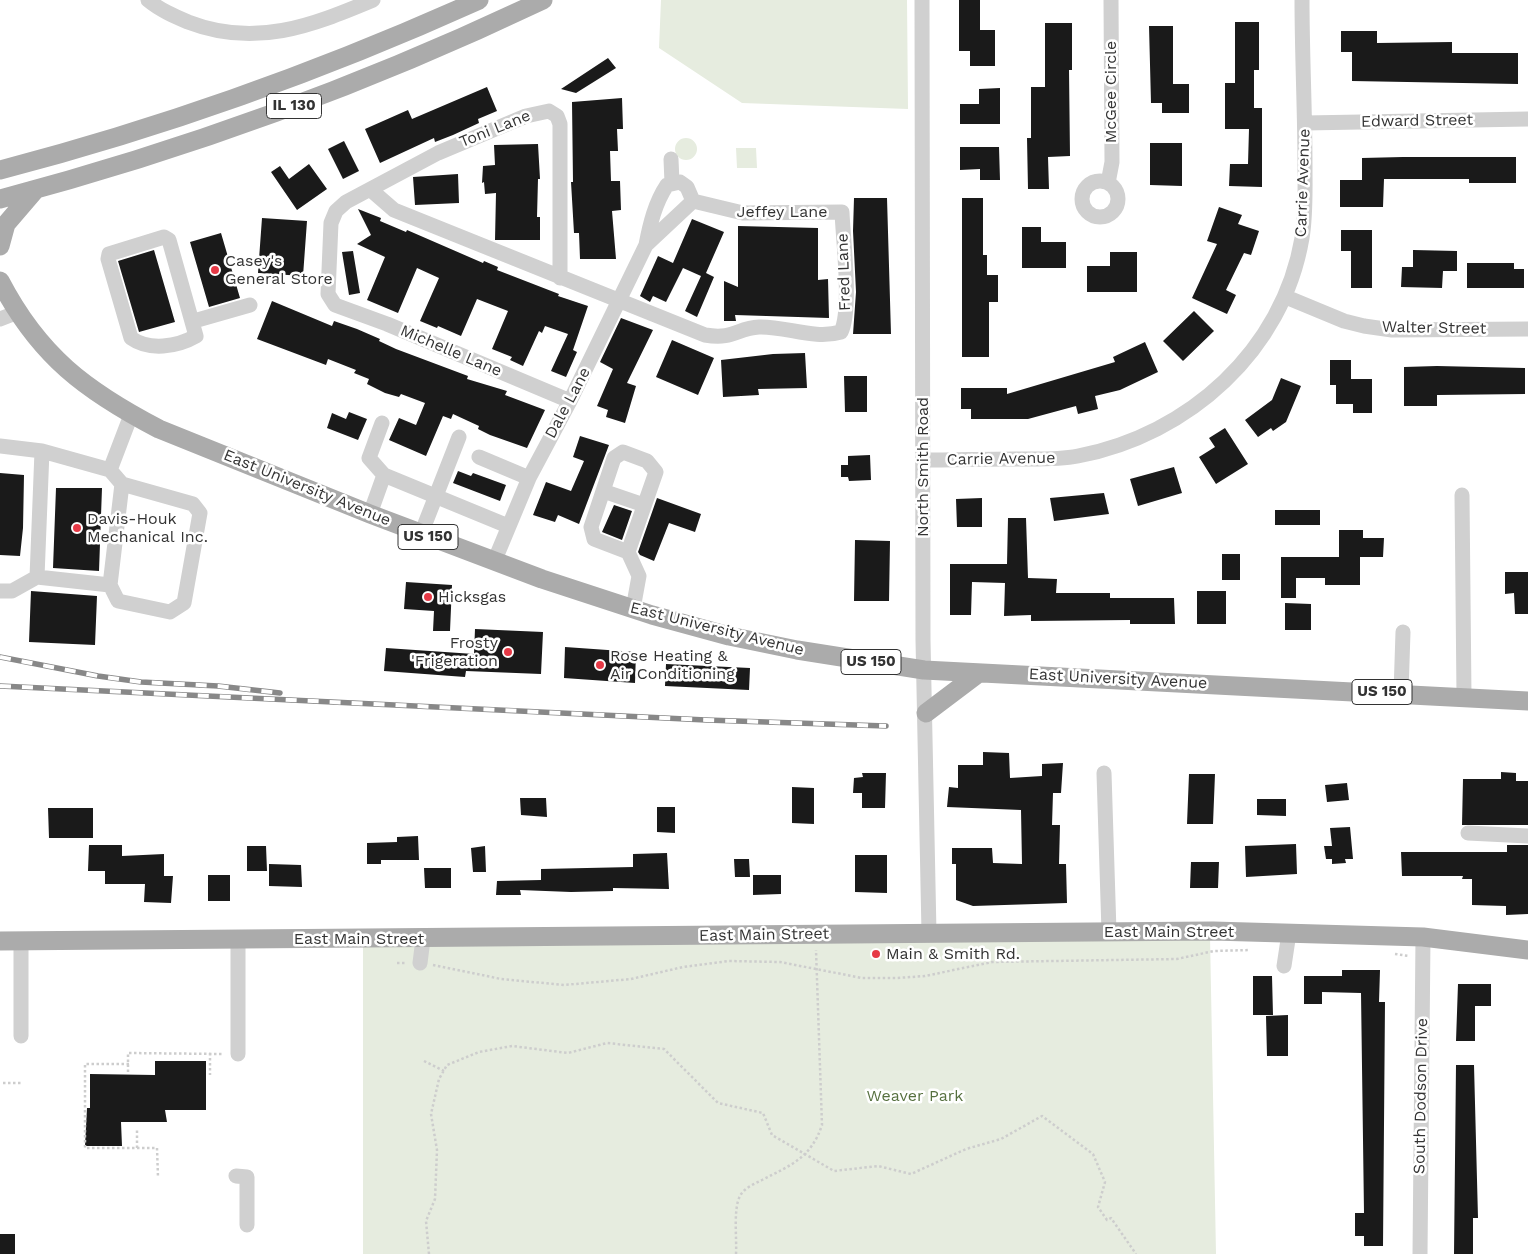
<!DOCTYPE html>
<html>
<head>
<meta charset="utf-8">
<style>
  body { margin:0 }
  canvas { display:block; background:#fff }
</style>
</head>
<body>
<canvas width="1528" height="1254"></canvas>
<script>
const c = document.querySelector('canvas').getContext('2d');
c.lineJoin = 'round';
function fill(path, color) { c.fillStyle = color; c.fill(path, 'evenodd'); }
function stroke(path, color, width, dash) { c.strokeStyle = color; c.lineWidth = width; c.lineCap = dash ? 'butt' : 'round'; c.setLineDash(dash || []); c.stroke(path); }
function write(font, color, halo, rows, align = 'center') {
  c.font = font + ' "Work Sans",sans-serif'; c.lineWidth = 5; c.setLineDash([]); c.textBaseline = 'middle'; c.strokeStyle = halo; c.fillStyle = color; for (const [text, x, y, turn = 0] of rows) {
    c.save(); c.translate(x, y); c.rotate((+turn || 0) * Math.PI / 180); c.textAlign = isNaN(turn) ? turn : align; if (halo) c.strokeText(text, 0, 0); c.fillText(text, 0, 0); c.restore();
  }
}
fill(new Path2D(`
  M661 0H907L908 109 742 103 659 48Z
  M675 149a11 11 0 1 1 22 0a11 11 0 1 1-22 0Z
  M736 148H756L757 168H737Z
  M1210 936 1216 1254H363V940Z`), '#e6ecdf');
fill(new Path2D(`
  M959 0H980V30H995V66H970V51H959Z
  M1235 22H1259V70H1254V108H1262V187L1229 186 1230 164H1248L1249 129H1225V83H1235Z
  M1045 23H1072V70H1069L1070 156 1048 157 1049 189H1028L1027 138H1031V87H1045Z
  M1149 26H1173V84H1189V113H1162V103H1151Z
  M1341 31H1377V43L1452 42V53H1518V84L1352 81V52H1341Z
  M608 58 616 68 576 93 561 89Z
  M487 87 497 111 478 119 479 123 453 135 435 142 434 138 380 163 365 129 408 110 412 119Z
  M1000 88V124H960V104H979V89Z
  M622 98 623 129H617L618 151H610L611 181H620L621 210 612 211 616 259H580L579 233H574L571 182H573L572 102Z
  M344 141 359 171 343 179 328 149Z
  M1150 143H1182V186L1150 185Z
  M538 144 540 179H538L537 217H540V240H495L496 193 485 194 484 182 482 183 483 166 495 165 494 145Z
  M960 147H999L1000 180H980V169L960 170Z
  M1403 157H1516V183H1469V179H1384L1383 207H1340V180H1362V158Z
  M309 164 327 189 297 210 271 172 280 166 289 179Z
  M458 174 459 203 415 205 413 177Z
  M854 198H887L891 334H853L856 292 853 231Z
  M962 198H983V255H987V275H998V302H989V357H962Z
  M1219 207 1242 215 1238 224 1259 231 1251 255 1244 253 1226 290 1236 295 1227 314 1192 298 1217 244 1207 241Z
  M358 209 381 218 380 221 406 232 407 230 483 263 484 261 498 267 497 270 559 294 558 296 588 306 573 350 577 352 566 377 551 371 568 334 545 326 542 333 539 331 523 366 510 360 512 357 492 349 508 311 477 299 461 336 438 326 437 328 420 321 439 278 417 268 398 313 367 300 385 257 357 244 371 235Z
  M262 218 307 221 303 276 258 273Z
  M692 219 724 232 706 273 714 277 697 317 685 311 701 276 683 268 666 302 653 296 650 302 640 296 658 256 673 263Z
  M738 226 818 228V280L828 279 829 318 735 315 736 321H724V281L738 287Z
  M1022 227H1041V242H1066V268H1022Z
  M1341 230H1372V288H1351V251H1341Z
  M221 233 240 298 209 307 190 242Z
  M154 250 175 322 139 332 118 261Z
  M1413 250 1457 251V271H1443L1442 288 1401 287 1402 267H1413Z
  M353 251 360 293 349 295 342 252Z
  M1110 252H1137V292H1087V266H1110Z
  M1467 263H1514V269H1524V288H1467Z
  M272 301 332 326 334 321 357 329 380 339 379 341 396 349 468 376 467 379 507 391 505 395 545 410 527 448 490 435 478 429 479 426 453 414 451 419 443 416 426 456 389 440 399 418 416 425 425 403 401 394 399 397 385 393 367 384 369 379 354 373 356 370 328 359 326 365 257 339Z
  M1194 311 1214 331 1183 361 1163 341Z
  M621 318 653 330 627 383 636 386 625 423 606 417 608 410 597 406 613 369 600 362Z
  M672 340 714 358 698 395 656 377Z
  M1145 342 1158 372 1120 390 1095 396 1098 409 1078 414 1076 406 1028 419H971V409H961V388H1007V394L1115 362 1113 357Z
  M805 353 807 388 758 389 759 395 723 397 721 360 773 354Z
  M1330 360H1351V379H1372V413H1353V404H1336V385H1330Z
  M1437 366 1525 368V394L1437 395V406H1404V367Z
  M844 376H867V412H845Z
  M1281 378 1301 386 1286 422 1273 431 1271 428 1258 437 1245 420 1272 400Z
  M349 412 367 419 358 440 327 428 332 413 346 419Z
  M1225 428 1248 464 1216 484 1199 457 1215 447 1209 438Z
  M580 436 609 445 579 524 558 515 555 522 533 515 546 482 571 491 584 461 573 457Z
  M870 455 871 480 849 481 848 477H841V465H848V456Z
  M1174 467 1182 493 1138 506 1130 479Z
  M458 471 471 476 473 473 506 485 500 501 453 483Z
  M0 473 24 475 23 528 20 556 0 555Z
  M56 488H102L99 571 53 568Z
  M1104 493 1109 514 1054 521 1050 498Z
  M657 498 701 514 695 532 669 523 654 561 640 555 638 552Z
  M982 498V527H957L956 499Z
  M614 505 632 511 622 540 602 532Z
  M1275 510H1320V525H1275Z
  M1008 518H1026L1028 578 1057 579 1056 593H1110V598H1174L1175 624H1130V620L1031 621V615L1004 616 1005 583 972 582 971 615H950V564H1007Z
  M1339 530H1363V538H1384L1383 557H1360V585H1325V578H1296V598H1281V557H1339Z
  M855 540 890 541 889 601H854Z
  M1222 554H1240V580H1222Z
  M1505 572H1528V614H1515L1514 593 1505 594Z
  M406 582 452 585 450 631H433L434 611 404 609Z
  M31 591 97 596 95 645 29 642Z
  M1197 591H1226V624H1197Z
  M1285 603 1311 604V630H1285Z
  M475 629 543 632 541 674 466 671 465 677 384 671 386 648 474 654Z
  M565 647 636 652 635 683 564 678Z
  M666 664 750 668 749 690 665 686Z
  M983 752 1009 753 1010 778 1042 776V764L1063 763 1061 793H1053L1052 825H1060L1059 864H1066L1067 903 973 906 956 900V864H952V848H992L993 863 1022 864 1021 810 947 807 949 787 958 788V765H983Z
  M1501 772 1516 773V781H1528V825H1462L1463 779H1501Z
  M862 773H886L885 808H862V793H853L854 778 863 777Z
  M1189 774H1215L1213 824H1187Z
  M1347 783 1349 800 1327 802 1325 785Z
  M792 787 814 788V824L792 823Z
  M520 798H546L547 817 521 815Z
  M1257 799H1286V816L1257 815Z
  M657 807H675V833L657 832Z
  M48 808H93V838H49Z
  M1350 827 1353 859H1345L1346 863 1332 864V859H1326L1324 846H1332L1330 828Z
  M418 836 419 860H381V864H367V843L397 842V837Z
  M1296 844 1297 874 1246 877 1245 846Z
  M89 845H122V856L164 854V876H173L171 903 144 902 145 884H105V871H88Z
  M1507 845H1528V914L1506 915V906L1472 905V879H1462L1463 876H1402L1401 852H1507Z
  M247 846H266L267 871H247Z
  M485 846 486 872H473L471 848Z
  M667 853 669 889 613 888V891L571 892 520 890 521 895H496L497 881 541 880V869L633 867V854Z
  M855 855H887V893L855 892Z
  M734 859H749L750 877H735Z
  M1191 862H1219L1218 888H1190Z
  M269 864 301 865 302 887 269 886Z
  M424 868H451V888H425Z
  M208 875H230V901H208Z
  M753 875H781V894L753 895Z
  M1342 970H1380L1379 1002H1385L1383 1246H1364V1236H1355V1213H1364L1361 993 1322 992V1004H1304V976H1342Z
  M1253 976H1272L1273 1015H1253Z
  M1458 984H1491V1006H1475V1041H1456Z
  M1288 1015V1056H1267L1266 1016Z
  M155 1061H206V1110H165L167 1122H121L122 1146H85L87 1108H90V1074L155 1075Z
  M1456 1065H1474L1478 1218H1473V1254H1454Z
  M0 1234H15V1254H0Z`), '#1a1a1a');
stroke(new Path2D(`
  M1395 954 1409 956
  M397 963H405
  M433 965 501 979 564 985 631 979 683 967 729 961 780 962 862 978H897L925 976 992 962 1177 959 1214 951 1250 950
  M210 1053V1075
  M424 1061 444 1071
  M129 1064H85V1148H157L158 1177
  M128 1072V1053L223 1054
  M3 1083H21
  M137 1148V1128
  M429 1254 426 1221 435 1199 437 1150 431 1114 439 1079 447 1065 479 1052 512 1046 568 1053 607 1043 664 1049 718 1103 763 1113 772 1135 834 1171 878 1166 911 1174 966 1149 1001 1139 1042 1116 1093 1154 1105 1182 1098 1207 1107 1220 1111 1218 1136 1254
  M736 1254C737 1239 733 1209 740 1196 744 1188 754 1184 762 1180 791 1165 811 1158 822 1125L816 950`), '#cdcdcd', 2.5, [2.5, 2.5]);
stroke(new Path2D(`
  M148 0C160 10 174 16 188 22 255 48 311 26 373 0
  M922 0 923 640 929 933
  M1305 123 1528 119
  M671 159 672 183
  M1082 199a18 18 0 1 1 36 0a18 18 0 1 1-36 0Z
  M1108 183 1112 162 1111 0
  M371 190 394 210 705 335C734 340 737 328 759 327 786 326 814 340 841 332 852 309 843 240 842 212L743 213 693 201
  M164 237 169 240 196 336C177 347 149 351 131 338L108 259 109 254Z
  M560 278V124L557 116 549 111 526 116 438 153 346 202 336 211 331 223 328 294 335 305 387 324 570 401
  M1286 297 1344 321 1364 326 1392 330 1528 329
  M0 319 18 312
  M194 321 250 305
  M382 423 369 458 384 475
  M0 446 42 451 110 470 131 415
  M479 457 529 478
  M923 460C953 460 984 459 1014 459 1035 459 1057 460 1078 456 1189 435 1283 350 1302 238 1306 214 1305 190 1305 166 1305 111 1302 55 1302 0
  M603 491 644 505
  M1462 495 1464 696
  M370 514 384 475 508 526
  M421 534 459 437
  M628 552 594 539 591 527 614 458 623 452 647 461 656 472 628 552 639 576 633 609
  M494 562 529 478 570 401 646 245 693 201 687 187 680 182 667 185C655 203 650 224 646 245
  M37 577 110 585 122 484 110 470
  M110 585 118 601 170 612 184 603 200 513 193 504 122 484
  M0 591H12L37 577 42 451
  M1401 693 1403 632
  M1104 773 1109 932
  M1468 833 1528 836
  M21 941V1036
  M420 963 423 939
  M1284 966 1289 933
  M238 1054V940
  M236 1176 247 1177V1225
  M1420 1254 1423 937`), '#d0d0d0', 15);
stroke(new Path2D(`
  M0 170C165 127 324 70 479 0
  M0 199C186 150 369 83 543 0
  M0 246 6 224 36 189
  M0 281C39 356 86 391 159 429L370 514 542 579 652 615 729 636 797 650 924 670 1528 701
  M926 713 979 673
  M0 941 1213 931 1423 937 1528 950`), '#ababab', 19);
const rail = new Path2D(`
  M0 657 98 676 141 682 218 686 280 693
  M0 686 706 720 886 726`);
stroke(rail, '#888', 5.5);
stroke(rail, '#fff', 4, [11]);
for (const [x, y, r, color] of [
  [215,270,5,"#e63946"],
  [77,528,5,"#e63946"],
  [428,597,5,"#e63946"],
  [508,652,5,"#e63946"],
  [600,665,5,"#e63946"],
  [876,954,5,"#e63946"]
]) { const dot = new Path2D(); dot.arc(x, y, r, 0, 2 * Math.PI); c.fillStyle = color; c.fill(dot); stroke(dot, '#fff', 2); }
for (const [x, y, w] of [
  [294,106,55],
  [428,537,60],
  [871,662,60],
  [1382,692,60]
]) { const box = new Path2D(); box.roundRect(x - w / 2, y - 12.5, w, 25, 4); c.fillStyle = '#fff'; c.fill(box); stroke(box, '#333', 1); }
write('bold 15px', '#333', null, [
  ["IL 130",294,106],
  ["US 150",428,537],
  ["US 150",871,662],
  ["US 150",1382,692]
]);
write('16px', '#333', '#fff', [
  ["McGee Circle",1111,92,-90],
  ["Edward Street",1417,121,-1],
  ["Toni Lane",495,129,-22],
  ["Carrie Avenue",1303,183,-88],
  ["Jeffey Lane",782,212],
  ["Fred Lane",844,272,-92],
  ["Walter Street",1434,328,1],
  ["Michelle Lane",451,351,23],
  ["Dale Lane",568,403,-62],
  ["Carrie Avenue",1001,459,-1],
  ["North Smith Road",923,467,-90],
  ["East University Avenue",307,488,22],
  ["East University Avenue",717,629,14],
  ["East University Avenue",1118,679,3],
  ["East Main Street",1169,932],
  ["East Main Street",764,935,-1],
  ["East Main Street",359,939],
  ["South Dodson Drive",1421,1096,-89]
]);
write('16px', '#333', '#fff', [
  ["Casey's",225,261],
  ["General Store",225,279],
  ["Davis-Houk",87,519],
  ["Mechanical Inc.",87,537],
  ["Hicksgas",438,597],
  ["Frosty",498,643,"right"],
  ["'Frigeration",498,661,"right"],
  ["Rose Heating &",610,656],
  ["Air Conditioning",610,674],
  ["Main & Smith Rd.",886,954]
], 'left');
write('16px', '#56703f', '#fff', [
  ["Weaver Park",915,1096]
]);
</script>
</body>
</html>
